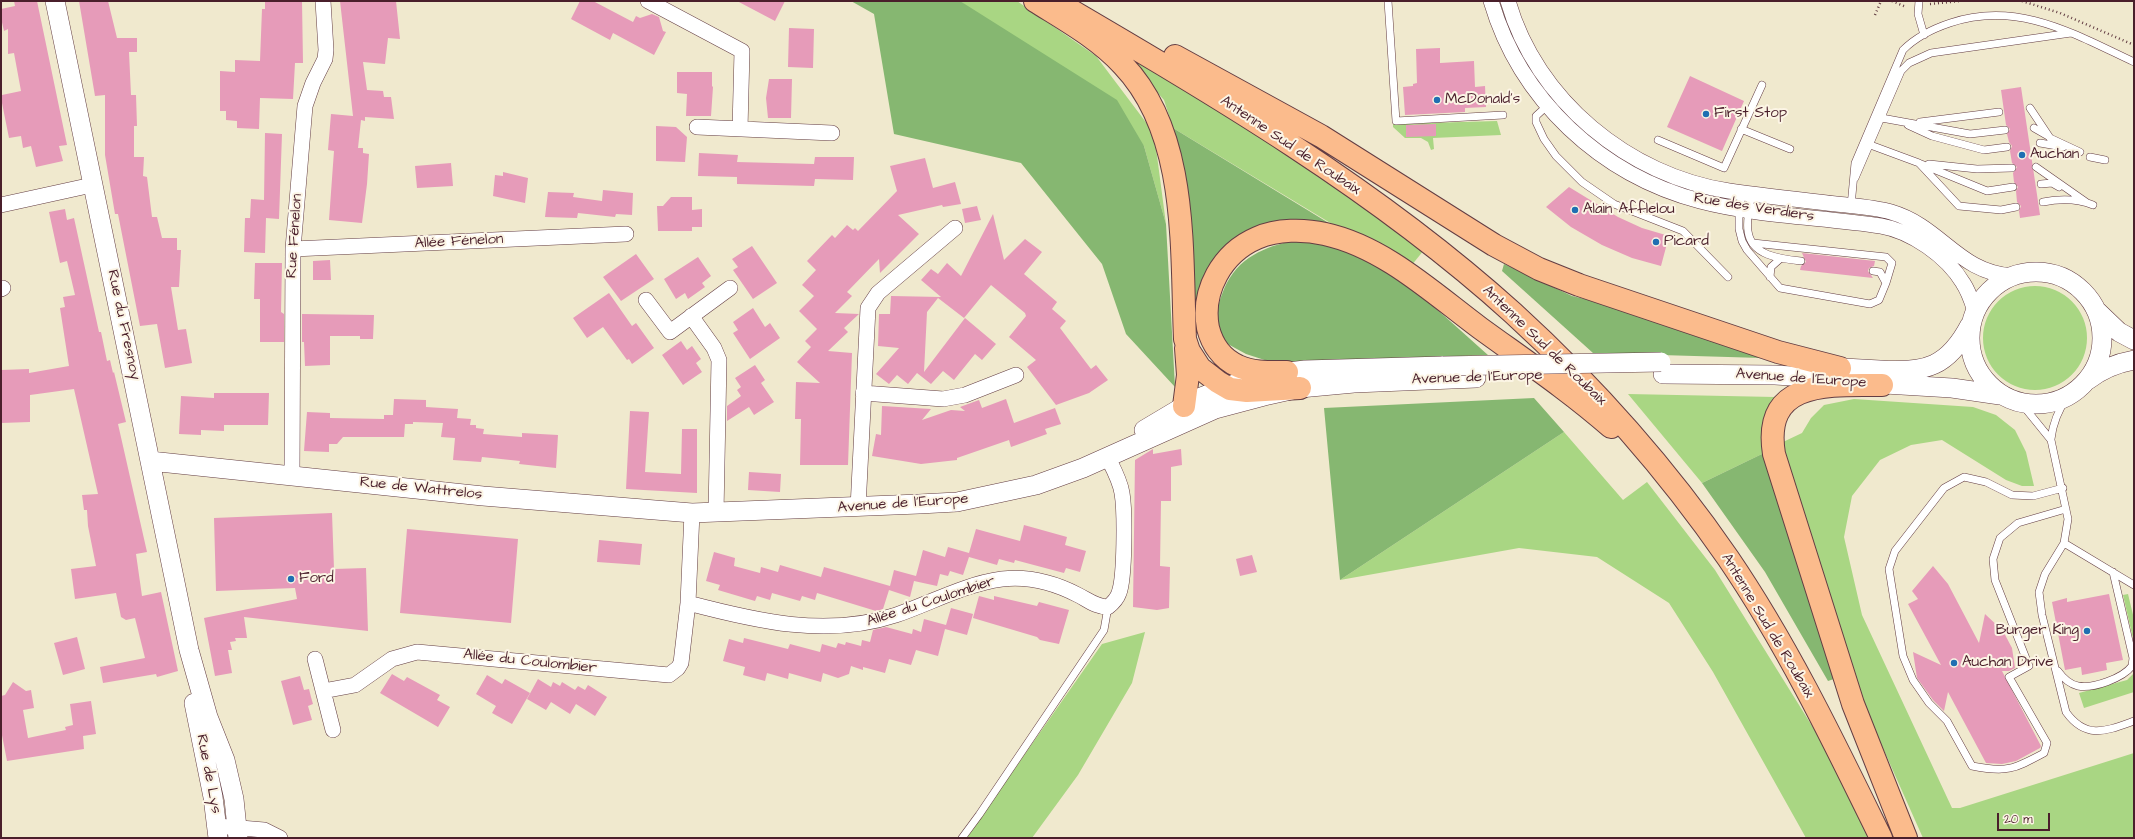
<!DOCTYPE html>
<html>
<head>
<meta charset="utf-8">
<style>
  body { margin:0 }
  #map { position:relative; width:2135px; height:839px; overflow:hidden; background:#f0e9ce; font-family:"Architects Daughter",sans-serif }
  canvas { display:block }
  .frame { position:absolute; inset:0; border:2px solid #4a1f2b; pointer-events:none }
  .scale { position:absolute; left:1997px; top:813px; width:53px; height:18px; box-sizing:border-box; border:2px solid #4a1f2b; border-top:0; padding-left:5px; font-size:12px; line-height:14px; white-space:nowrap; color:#4a1f2b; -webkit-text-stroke:3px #fcf5e5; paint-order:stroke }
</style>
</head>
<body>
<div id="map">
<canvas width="2135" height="839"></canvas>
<div class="frame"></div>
<div class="scale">20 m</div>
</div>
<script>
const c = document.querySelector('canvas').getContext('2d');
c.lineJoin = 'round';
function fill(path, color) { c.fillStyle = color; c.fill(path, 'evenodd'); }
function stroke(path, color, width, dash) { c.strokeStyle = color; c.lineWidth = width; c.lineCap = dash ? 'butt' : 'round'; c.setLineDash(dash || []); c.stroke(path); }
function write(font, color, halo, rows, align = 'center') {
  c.font = font + ' "Architects Daughter",sans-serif'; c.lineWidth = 4; c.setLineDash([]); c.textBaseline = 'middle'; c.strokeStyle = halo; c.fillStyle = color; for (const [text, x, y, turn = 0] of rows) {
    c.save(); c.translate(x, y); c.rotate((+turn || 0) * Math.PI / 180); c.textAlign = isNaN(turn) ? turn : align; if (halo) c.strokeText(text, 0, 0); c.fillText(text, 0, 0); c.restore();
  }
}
fill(new Path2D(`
  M960 1H1017L1096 56 1154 133 1166 224 1144 146Z
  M1134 54 1325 176 1424 250 1411 266 1386 249 1332 224 1173 128 1164 100 1129 61Z
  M1497 121 1501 135 1433 138 1434 149 1431 150 1428 142 1421 138H1405L1393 127V124Z
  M1983 338a52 52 0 1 1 104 0a52 52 0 1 1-104 0Z
  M1628 394 1775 397 1761 431 1764 453 1702 483Z
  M1854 399 1973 407 1996 415 2015 430 2026 452 2034 486H2022L2006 480 1942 440 1911 445 1880 460 1852 496 1844 537 1862 615 1952 808H1960L2134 753V838H1923L1866 710 1791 481 1783 442 1802 433 1811 418 1824 405Z
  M1564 432 1623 500 1647 482 1715 570 1832 758 1872 838H1806L1713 672 1669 603 1597 557 1519 548 1340 580Z
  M2128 594 2134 619V643L2123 595Z
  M1145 632 1132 683 1078 775 1032 838H966L1102 644Z
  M2134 673V692L2084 708 2079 693 2127 680Z`), '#a9d683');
fill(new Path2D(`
  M851 1H960L1117 100 1144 146 1166 224 1175 387 1126 334 1102 264 1021 163 894 134 874 14Z
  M1173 128 1332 225C1313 224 1292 221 1273 224 1227 232 1207 262 1196 305L1192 281 1188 189Z
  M1296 240C1309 242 1323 243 1335 246 1389 261 1446 318 1488 355L1274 363 1246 354 1224 342C1222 335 1217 326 1217 319 1217 308 1220 299 1224 289 1238 257 1264 247 1296 240Z
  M1504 264 1572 296 1611 305 1762 358 1593 353 1502 271Z
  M1534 398 1564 432 1340 580 1324 408Z
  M1764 453 1834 679 1828 681 1765 572 1702 483Z`), '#86b771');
fill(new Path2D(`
  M14 1H37L67 145 59 146 63 161 36 167 31 146 23 148 21 136 9 138 2 103V95L21 91 14 53 8 54V29L4 31 1 18V9L15 6Z
  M79 1H108L117 38H137V52H129L131 95H136L137 126H134V157H144L143 176 147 177 152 217H157L162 238H177V250H181L179 287H171L178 330 186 329 192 363 165 368 157 324 140 326 118 214H115L105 155V95L95 96Z
  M265 1H302L303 63H295L293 99 260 98 259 129 237 128V121L226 120V111H220V71L235 72V60L260 61 262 9H265Z
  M340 1H396L400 39 388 38 385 64 363 62 367 90 383 91 384 97H391L394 119 365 117V121L361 120 358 148H363V153L369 154 367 184 362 223 329 220 334 151 328 150 331 114 353 116Z
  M580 1H593L633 22 636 16 640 18 652 14 659 17 663 31 666 32 654 55 613 33 610 40 571 19Z
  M737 1H785L775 21Z
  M789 28 814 29 813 68 788 67Z
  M1440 48V63L1474 61 1475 87 1485 86 1486 107 1465 108V112L1405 115 1403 87 1413 86V84L1417 83 1416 49Z
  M677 72H712V86L713 87 711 116H686L687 94 677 93Z
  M1690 76 1744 101 1722 151 1667 127Z
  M769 79H792L791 118H768L766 98Z
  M2021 87 2040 215 2020 218 2019 211 2021 206 2017 202 2016 191 2018 187 2014 182 2013 173 2017 167 2012 163 2010 151 2012 146 2009 142 2007 134 2010 129 2006 125 2001 90Z
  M1436 124V136L1406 137V125Z
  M656 126 676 127 687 137 685 162 656 161Z
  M265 133 282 134 279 219 266 218 265 253 244 252 245 218H250L251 199 264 200Z
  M699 153 738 155 737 162 814 164 815 157H854L853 180 815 179 814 186 737 184V177L698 176Z
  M925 158 933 188 955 182 961 204 943 207 942 205 898 215 919 234 880 273 879 259 847 292 852 296 835 313 859 314 844 328 848 332 828 351 852 353 848 465H800L801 419H795L796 382 820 383 797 362 811 347 805 341 817 329 799 311 814 296 802 285 816 270 807 261 832 235 835 238 847 225 853 230 855 228 858 231 897 191 890 166Z
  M451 163 453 186 417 188 415 166Z
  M503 172 528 178 525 203 493 196 495 175 503 176Z
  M1569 187 1618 217 1642 228 1669 236 1661 266 1632 258 1602 245 1571 227 1546 207Z
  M603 190 633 193 632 215 616 214 615 217 578 213 577 218 545 217 548 192 574 193 573 197 602 201Z
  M671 197H692V210L702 209V227H692V231H658L657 206H663Z
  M977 206 981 220 965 223 962 209Z
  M65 209 67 220 74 218 99 332H101L107 361 110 360 113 373 114 372 126 422 118 424 147 552 136 554 142 596 161 592 178 671 157 677 156 674 103 683 100 667 145 658 135 618 126 620 121 617 116 593 75 599 71 569 96 566 88 526 87 510H84L82 495 98 494 74 389 30 395V422L1 423V370L29 369V373L69 366 60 308 65 307 63 297 75 295 67 261 60 263 49 212Z
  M993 214 1004 260 1025 239 1042 252 1024 274 1057 302 1052 309 1066 321 1060 328 1091 369 1096 365 1108 380 1089 393 1056 405 1027 367 1036 360 1009 337 1026 316 1025 313 991 285 964 318 938 298 927 312 924 372 965 318 996 344 982 360 975 354 954 380 943 371 931 384 917 373 908 384 897 375 889 384 876 374 899 348 878 346 879 314H890L891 296 941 297 921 280 931 269 938 274 947 263 961 276Z
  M752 246 777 283 753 299 733 270 738 267 732 259Z
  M1802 253 1875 261 1874 266 1869 268 1868 271 1873 278 1800 270 1801 266 1806 262Z
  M636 254 654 279 621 301 603 277Z
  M698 257 711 276 702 283 705 287 688 299 685 293 676 299 664 279Z
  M330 260 331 280H313V261Z
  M255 263H282L281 312 284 314V342H260V299H254Z
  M609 293 632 326 636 323 654 348 632 364 629 359 627 360 603 327 587 338 573 318Z
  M753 308 765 327 770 323 780 338 750 359 733 333 738 330 733 322Z
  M302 314 374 315 373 339H360V336H330V365L305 366 304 342H302Z
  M681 341 687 350 692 346 701 359 696 363 702 372 683 385 662 355Z
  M755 365 765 380 761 383 774 402 754 415 749 407 727 421V406L741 396 737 390 741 387 735 378Z
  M214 393H269L268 425H224V431L201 430V435L179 434 181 396 214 398Z
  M394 399 426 400V407L458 409 457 418 471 419 470 425H476V428L484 429 483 434 522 437V433L558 435 556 468 519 464 520 461 482 457 481 462 453 460 455 438 441 437 443 423 413 422V424H405L404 437H343L337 444H329V452L304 451 307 412 330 413V418L384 419V415H393Z
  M1006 399 1014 423 1055 408 1061 424 1045 429 1047 434 1011 447 1009 440 957 458V460L921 464 872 456 876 434 881 435 882 406 931 409 922 420 951 410 965 411 960 407 979 400 982 408Z
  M630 411 649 412 645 472 681 474 682 429H697V493L626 489Z
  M1153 449V454L1181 449 1182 465 1171 467V501H1161L1160 566 1170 567 1169 608 1157 610 1133 607 1135 460Z
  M749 472 781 474 780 492 748 490Z
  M332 513 334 569 366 568 368 631 244 617 247 638H235L236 641 230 642 232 650H228L232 673 215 676 204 618 297 599 295 588 216 591 214 518Z
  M1024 525 1067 537 1065 545 1086 551 1080 572 1066 568 1064 573 1015 560 1014 563 999 559 997 565 969 557 963 575 950 571 948 576 940 574 937 586 914 581 910 597 889 590 883 609 876 611 817 593 815 600 802 596 800 601 772 593 770 600 757 596 755 601 718 590 720 585 706 581 714 552 735 558 734 566 760 573 761 567 778 572 780 565 821 577 824 567 890 586 894 570 916 576 923 550 945 557 948 547 969 553 976 529 1020 541Z
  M407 529 518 539 511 623 400 613Z
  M599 540 642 544 640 565 597 562Z
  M1252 555 1257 572 1240 576 1236 559Z
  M1933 566 1948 584 1979 643 1985 614 2003 631 2012 648 2015 668 2009 671H2002L2041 746 2040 748 2016 761 2002 764 1986 763 1948 692 1944 711 1933 700 1917 678 1913 652 1941 665 1908 604 1918 599 1912 591Z
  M2109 594 2123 660 2106 663 2107 670 2082 675 2081 667 2065 670 2052 602 2067 598V602Z
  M979 596 994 600V596L1037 606 1039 602 1069 610 1059 644 1040 640 1037 637 973 618Z
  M951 608 973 614 967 635 945 629 938 656 916 650 911 665 889 659 885 673 863 667V670L851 666 849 674 838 678 823 673 821 682 789 673 788 679 767 673 765 681 743 675 745 667 723 661 729 639 743 643 744 638 788 649 790 644 820 652 822 644 836 648 838 643 845 645 846 642 861 646 862 640 870 642 873 630 886 627 912 634 913 629 921 632 924 619 946 625Z
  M77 637 85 669 63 675 54 643Z
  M392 674 404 681 407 677 440 695 437 700 450 707 438 727 380 693Z
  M487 675 502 684 505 679 530 693 512 724 492 713 496 706 476 694Z
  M300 676 304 690 309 689 311 697 313 704 308 706 312 720 293 725 281 681Z
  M538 679 551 687 553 682 560 686 562 682 575 690 578 686 585 690 588 685 607 697 595 716 576 704 570 714 551 702 546 710 527 699Z
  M13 682 26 691 31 690 34 708 23 710 28 738 66 730 65 727 73 725 70 704 91 701 96 734 83 736 84 749 7 761 1 730V696L5 695Z`), '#e69bb9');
const service = new Path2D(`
  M1388 1 1396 121 1503 115
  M1919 1 1918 14 1924 35
  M1548 105 1536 116V122L1544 139 1556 156 1582 182 1614 204 1683 231 1728 277
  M2030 108 2050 138 2080 152
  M1876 117 1970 134 2005 130
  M1920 122 1999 112
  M1908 125 1932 136 1984 150 2007 147
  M2034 128 2048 136
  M1741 129 1790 149
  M1658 140 1724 168 1762 85
  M1865 143 1919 163 1959 206 2001 210 2016 207
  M2040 143 2063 147
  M2090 157 2105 160
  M1921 164 1987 191 2013 187
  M1929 164 1977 169 2012 168
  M2036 167 2086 202
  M1855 178 1901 71 1909 63 1931 53 2071 33
  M2041 184 2052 183 2059 187
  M1742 193 1739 215V229L1742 241 1747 250 1780 288 1870 304 1879 300 1886 283 1880 272 1873 271
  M1752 194C1750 205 1746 219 1748 231 1751 256 1781 259 1801 261
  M2043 202C2059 199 2078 199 2093 205
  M1851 206 1855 163 1903 50C1916 37 1932 29 1950 23 2018 0 2074 34 2134 62
  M1753 243 1886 257 1892 263 1886 283
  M1770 277 1771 267 1780 259
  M2014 401 2025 408 2051 440 2068 519 2064 543 2045 574 2039 592 2042 615 2066 712C2086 740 2106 731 2134 721
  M2051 439C2053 422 2058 410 2068 396
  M2063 488 2033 496 2012 495 1986 482 1964 477 1944 488 1895 551 1889 569 1903 656 1913 680 1929 703 1947 721 1972 766C2007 773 2014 769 2044 753L2047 743 2009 677 2029 666 1995 580 1993 559 2000 538 2018 523 2066 509
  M2064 543 2134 585
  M2058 671C2063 678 2069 684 2078 686 2093 689 2123 678 2132 666L2133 658 2113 572
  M962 838 979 815 1104 630 1108 607`);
const minor = new Path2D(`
  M648 1 742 51 740 129
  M1491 1C1520 100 1601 175 1700 201 1757 216 1822 217 1881 226 1911 231 1947 256 1963 283 1969 292 1972 302 1975 311
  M1508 1C1536 100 1629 176 1729 191 1765 196 1801 200 1836 204 1854 206 1874 207 1891 212 1942 227 1958 273 2013 276
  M697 127 832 133
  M1 205 92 185
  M293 249 626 234
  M1 289 3 288
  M646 300 670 332 730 288
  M691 316 714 348 719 360 716 513
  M863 393 943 399 965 395 1016 375
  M292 477 293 249 305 106 313 83 325 59 326 50 323 1
  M858 508 868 308 878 293 955 228
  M688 603 692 513
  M315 659 333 730
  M323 691 355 685 392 659 417 652 669 675 678 668 681 663 688 603C756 621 827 638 896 615 931 603 965 584 1002 579 1028 576 1055 583 1078 595 1088 600 1096 607 1108 607 1113 603 1117 599 1119 593 1125 577 1125 511 1122 493 1120 480 1113 468 1107 456
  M217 826 264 830 280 838`);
const tertiary = new Path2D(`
  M55 1 189 650 208 717 225 760 234 799 238 838
  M1970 338a66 66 0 1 1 132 0a66 66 0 1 1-132 0Z
  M2096 310 2119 332 2134 340
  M1825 367C1844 368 1862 369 1880 370 1926 373 1948 367 1970 325
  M1273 374 1305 370 1443 366
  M1663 374 1775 375 1841 379
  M2088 380C2102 369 2117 363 2134 360
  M1868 383 1952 388 2000 395
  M1144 430 1196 399 1237 383
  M150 461 483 496 692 513 919 504 957 502 1036 485 1083 468 1215 409 1264 396 1300 388 1354 383 1476 378
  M194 703 213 797 218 838`);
const trunk = new Path2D(`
  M1035 1C1065 20 1098 38 1123 65 1189 134 1181 250 1185 339L1189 351 1200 368 1218 382 1230 389 1247 391 1300 388
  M1055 1C1214 94 1376 189 1513 313 1594 387 1666 468 1728 558 1788 646 1834 742 1881 838
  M1175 56 1321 136 1494 245 1539 269 1579 285 1778 352 1840 368
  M1287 372C1270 372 1253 373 1238 366 1222 359 1212 344 1208 328 1201 291 1222 253 1257 238 1277 229 1304 229 1325 234 1384 247 1433 293 1480 328 1524 360 1570 391 1611 427
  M1882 385C1830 385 1762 379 1774 454L1853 704 1906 838
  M1184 406 1188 375 1186 348`);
stroke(service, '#633d43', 8);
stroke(minor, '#633d43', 16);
stroke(tertiary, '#633d43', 20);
stroke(trunk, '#633d43', 24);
stroke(new Path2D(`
  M1892 1 1906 7
  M2022 1 2060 13 2134 45
  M1837 2V1
  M1930 4 1960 1
  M1875 15 1881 1`), '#633d43', 2.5, [1, 3]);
stroke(service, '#fff', 7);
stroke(minor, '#fff', 15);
stroke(tertiary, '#fff', 19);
stroke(trunk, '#fbbb8c', 22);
const tertiaryBridge = new Path2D(`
  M1443 366 1661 362`);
stroke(tertiaryBridge, '#633d43', 20, []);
stroke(tertiaryBridge, '#fff', 19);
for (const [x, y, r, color] of [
  [1437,100,4,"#1f6fb2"],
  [1706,114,4,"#1f6fb2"],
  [2022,155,4,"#1f6fb2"],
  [1575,210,4,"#1f6fb2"],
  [1656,242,4,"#1f6fb2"],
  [291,579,4,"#1f6fb2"],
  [2087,631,4,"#1f6fb2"],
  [1954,663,4,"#1f6fb2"]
]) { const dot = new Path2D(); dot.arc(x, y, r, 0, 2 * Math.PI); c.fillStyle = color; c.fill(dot); stroke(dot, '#fcf5e5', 1.5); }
write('15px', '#4a1f2b', '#fcf5e5', [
  ["McDonald's",1445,100],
  ["First Stop",1714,114],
  ["Auchan",2030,155],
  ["Alain Afflelou",1583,210],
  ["Picard",1664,242],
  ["Ford",299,579],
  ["Burger King",2079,631,"right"],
  ["Auchan Drive",1962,663]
], 'left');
write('15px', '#4a1f2b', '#fcf5e5', [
  ["Antenne Sud de Roubaix",1290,146,34],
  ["Rue des Verdiers",1754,208,9],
  ["Rue Fénelon",295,236,-86],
  ["Allée Fénelon",459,242,-3],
  ["Rue du Fresnoy",123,325,78],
  ["Antenne Sud de Roubaix",1544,346,44],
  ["Avenue de l'Europe",1477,378,-2],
  ["Avenue de l'Europe",1801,379,4],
  ["Rue de Wattrelos",421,489,6],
  ["Avenue de l'Europe",903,504,-4],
  ["Allée du Coulombier",931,602,-18],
  ["Antenne Sud de Roubaix",1767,626,59],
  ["Allée du Coulombier",530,662,6],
  ["Rue de Lys",208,774,79]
]);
</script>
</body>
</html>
